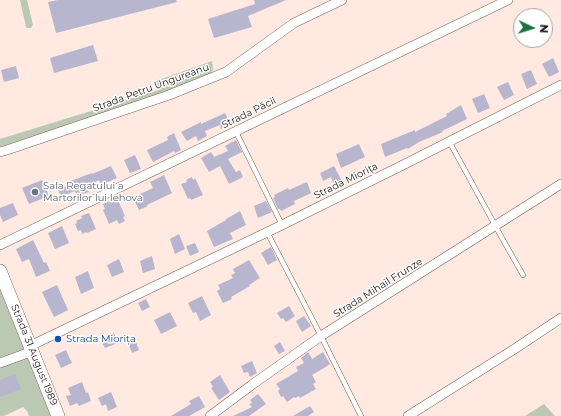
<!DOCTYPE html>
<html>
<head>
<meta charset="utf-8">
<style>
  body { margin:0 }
  #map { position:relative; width:561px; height:416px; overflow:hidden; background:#ffe9e0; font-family:Montserrat,sans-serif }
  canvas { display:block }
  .north { position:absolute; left:513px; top:8px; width:40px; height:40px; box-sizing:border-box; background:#fff; border:1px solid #a5a2a0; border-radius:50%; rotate:94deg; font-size:11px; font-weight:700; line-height:16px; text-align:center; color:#1f1612 }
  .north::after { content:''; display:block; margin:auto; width:14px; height:18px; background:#1c7244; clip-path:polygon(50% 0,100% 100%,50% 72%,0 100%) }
</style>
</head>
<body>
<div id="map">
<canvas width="561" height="416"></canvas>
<div class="north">N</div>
</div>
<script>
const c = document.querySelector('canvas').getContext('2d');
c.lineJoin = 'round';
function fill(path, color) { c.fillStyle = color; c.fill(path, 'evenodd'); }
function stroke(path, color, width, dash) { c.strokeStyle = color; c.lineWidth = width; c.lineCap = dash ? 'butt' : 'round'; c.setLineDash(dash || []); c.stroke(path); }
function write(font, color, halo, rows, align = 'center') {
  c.font = font + ' Montserrat,sans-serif'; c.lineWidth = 3; c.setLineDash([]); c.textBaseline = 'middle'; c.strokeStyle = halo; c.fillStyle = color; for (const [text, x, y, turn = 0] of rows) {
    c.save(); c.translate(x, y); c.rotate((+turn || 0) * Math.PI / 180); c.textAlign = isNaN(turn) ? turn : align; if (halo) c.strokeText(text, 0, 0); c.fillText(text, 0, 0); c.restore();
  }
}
fill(new Path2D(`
  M20 0H27L33 25 31 28H27L26 27Z
  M212 61 213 70 208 76 160 95 0 147V139L159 90 156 81Z
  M0 289 51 416H29L27 411 23 407 4 416H0Z
  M544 404 555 416H525Z`), '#bbc8b3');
fill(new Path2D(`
  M58 0H176L177 2 56 33 48 2Z
  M254 0H286L248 16 252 27 214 38 208 19 255 4Z
  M93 45 98 61 54 73 50 58Z
  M553 58 559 72 549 77 542 64Z
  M16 66 19 78 4 82 1 70Z
  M531 70 537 84 527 89 521 74Z
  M508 82 514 95 504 100 497 87Z
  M484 94 490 108 478 113 472 99Z
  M461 105 467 119 442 131 443 132 419 142 408 149 407 148 385 157 381 144 415 130V132L447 116 446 114Z
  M225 113 230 124 221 129 220 125 205 131 207 136 198 141 196 136 187 141 181 132 201 122V124Z
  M174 133 181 150 175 153 174 151 153 162 147 150 168 140 167 137Z
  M236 140 242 152 228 159 236 172 240 170 243 177 229 184 220 166 209 172 201 158 211 152 214 157 228 151 225 146Z
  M359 144 365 157 341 168 336 154Z
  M135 155 141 169 130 173 124 160Z
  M111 166 117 178 101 185 99 180 87 186 89 192 77 196 75 191 61 196 58 190 69 185 68 182 92 173V174Z
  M334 166 342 181 334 185 331 177 323 181 320 173Z
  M164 175 172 193 147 205 148 206 139 210 134 200 137 199 136 196 153 188 150 182Z
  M192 177 193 180 195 178 203 195 191 200 190 198 188 199 181 184 187 182 186 180Z
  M42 180 49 196 29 204 22 188Z
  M307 182 311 193 294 201 295 204 281 211 280 209H278L273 198 275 197 274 195 288 188 289 190Z
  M117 198 125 216 123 217 125 221 119 224 117 220 109 224 103 210 105 209 103 204Z
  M266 201 272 212 258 218 254 206Z
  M13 203 18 215 3 222 0 215V208Z
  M240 211 246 225 230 233 233 239 214 247 207 231 226 220V219Z
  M89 213 96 229 87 233 86 232 82 234 81 230 78 231 75 224 77 223 76 221 82 218 81 216Z
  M62 226 69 243 55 249 48 233Z
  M179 234 185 249 175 254 170 239Z
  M33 240 44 263 46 262 50 271 36 277 29 259 22 262 16 249Z
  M195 243 199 252 190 256 186 246Z
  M271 247 277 260 268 265 261 253Z
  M152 256 155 269 143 273 140 261Z
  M119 259 124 272 112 277 107 265Z
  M249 260 260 278 249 285 250 286 231 297 232 299 223 303 217 291 220 289 218 285 233 278 231 275 235 273 233 269Z
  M88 271 94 288 81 294 75 277Z
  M57 285 68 310 54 317 42 292Z
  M202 296 211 315 200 321 196 312 193 313 188 303Z
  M146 299 150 307 142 311 138 303Z
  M289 306 295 316 286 322 283 318 281 319 277 313Z
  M170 312 177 326 161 334 154 320Z
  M304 316 311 326 302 332 296 321Z
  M114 333 118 343 105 348 102 343 105 342 104 337Z
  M134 337 139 350 132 353 127 340Z
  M280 342 285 351 279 354 274 346Z
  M66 350 72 363 61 368 55 355Z
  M308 352 312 359 323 352 330 364 324 368 312 375 316 382 313 384 316 389 300 398 299 396 295 398 294 397 287 402 283 396 281 397 278 391 280 389 276 384 298 371 296 367 304 363 301 358Z
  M252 361 257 373 250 377 248 372 244 373 241 366Z
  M15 374 21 389 0 397V380Z
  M220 375 230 392 219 400 211 388 213 387 210 382Z
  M82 382 86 393 88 392 91 401 79 406 77 403 70 406 66 396 71 395 68 388Z
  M111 392 117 407 108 411 106 404 102 406 98 398Z
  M258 394 266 404 249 416H233L252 407 249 404 252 403 250 400Z
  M199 396 205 407 189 416H171L191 404 189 401Z
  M310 406 314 412 308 416H293Z`), '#b7b6ce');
const lane = new Path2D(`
  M236 132 282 225
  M449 141 502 238 523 275
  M267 232 321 336 361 416`);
const street = new Path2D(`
  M0 152 7 150 169 95 226 72 294 23 342 0
  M0 245 508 0
  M30 346 282 225 403 165 561 85
  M0 363 33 351
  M210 416 253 384 321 336 561 184
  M408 416 516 348 561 318`);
const secondary = new Path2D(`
  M0 271 58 416`);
stroke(lane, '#796258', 5.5);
stroke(street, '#796258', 10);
stroke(secondary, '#796258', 14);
stroke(lane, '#fff', 4.5);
stroke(street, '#fff', 9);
stroke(secondary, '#fff', 13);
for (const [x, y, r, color] of [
  [35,192,4,"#6b7280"],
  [58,339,4,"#1a4fb4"]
]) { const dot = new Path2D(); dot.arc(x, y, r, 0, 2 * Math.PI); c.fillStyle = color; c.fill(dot); stroke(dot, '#fff', 1.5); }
write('10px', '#1f1612', '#fff', [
  ["Strada Petru Ungureanu",151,88,-20],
  ["Strada Păcii",249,113,-26],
  ["Strada Miorița",346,181,-26],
  ["Strada Mihail Frunze",378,288,-32],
  ["Strada 31 August 1989",34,355,68]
]);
write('10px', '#5b616d', '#fff', [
  ["Sala Regatului a",43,186],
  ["Martorilor lui Iehova",43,198]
], 'left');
write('10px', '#164399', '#fff', [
  ["Strada Miorița",66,339]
], 'left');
</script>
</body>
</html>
